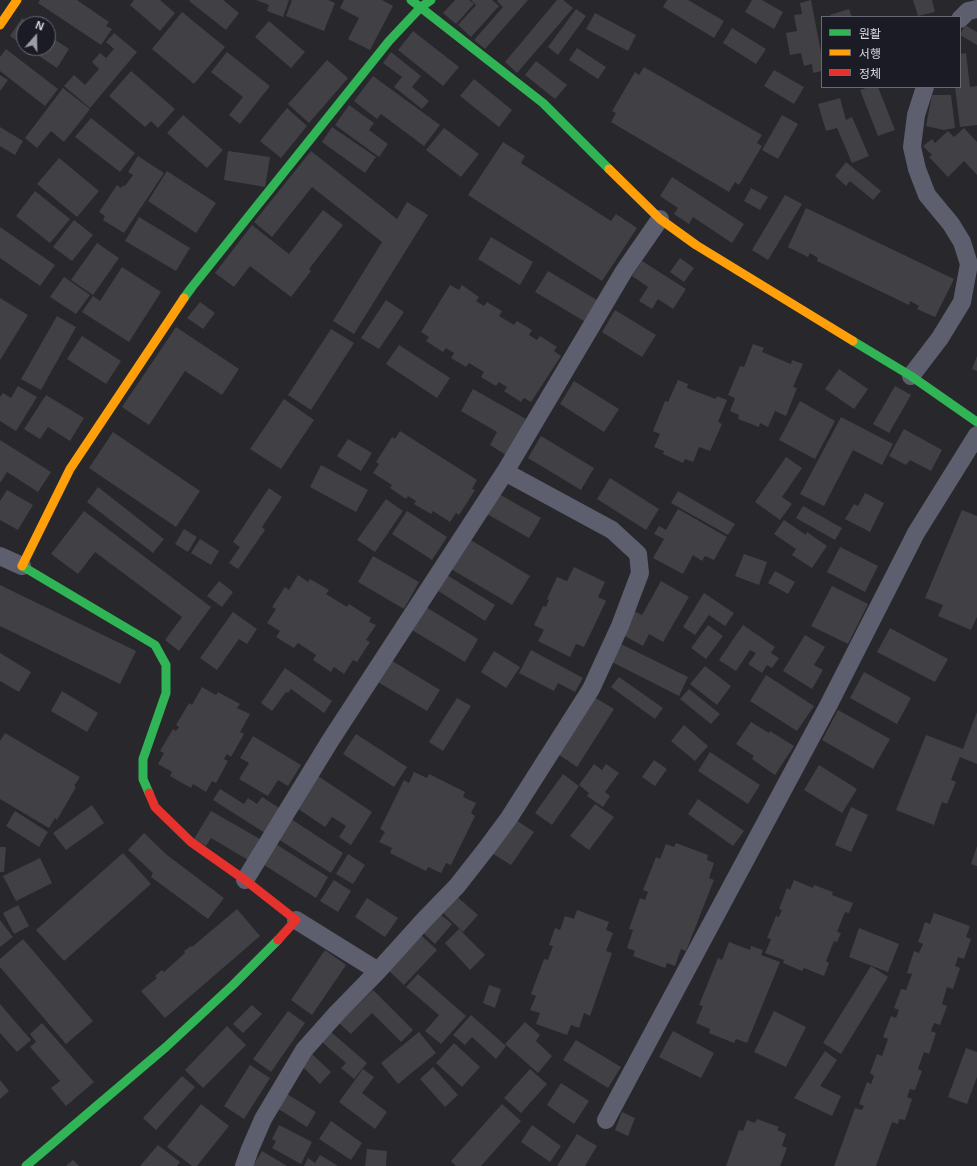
<!DOCTYPE html>
<html>
<head>
<meta charset="utf-8">
<style>
  body { margin:0 }
  #map { position:relative; width:977px; height:1166px; overflow:hidden; background:#27272c; font-family:Arial,"Noto Sans KR",sans-serif }
  canvas { display:block }
  .legend { position:absolute; left:821px; top:16px; width:140px; height:72px; box-sizing:border-box; background:#1a1b25; border:1px solid #676871; margin:0; padding:5px 7px; list-style:none; font-size:12px; color:#dbdce3 }
  .legend li { display:flex; align-items:center; gap:8px; height:20px }
  .legend b { width:20px; border:1px solid #676871 }
  .north { position:absolute; left:16px; top:16px; width:40px; height:40px; box-sizing:border-box; background:#1a1b25; border:1px solid #676871; border-radius:50%; rotate:20deg; font-size:11px; font-weight:700; line-height:16px; text-align:center; color:#dbdce3 }
  .north::after { content:''; display:block; margin:auto; width:14px; height:18px; background:#9c9da3; clip-path:polygon(50% 0,100% 100%,50% 72%,0 100%) }
</style>
</head>
<body>
<div id="map">
<canvas width="977" height="1166"></canvas>
<ul class="legend">
<li><b style="height:5px;background:#30b455"></b>원활</li>
<li><b style="height:5px;background:#ff9f0a"></b>서행</li>
<li><b style="height:5px;background:#e5322d"></b>정체</li>
</ul>
<div class="north">N</div>
</div>
<script>
const c = document.querySelector('canvas').getContext('2d');
c.lineJoin = 'round';
function fill(path, color) { c.fillStyle = color; c.fill(path, 'evenodd'); }
function stroke(path, color, width, dash) { c.strokeStyle = color; c.lineWidth = width; c.lineCap = dash ? 'butt' : 'round'; c.setLineDash(dash || []); c.stroke(path); }
fill(new Path2D(`
  M40 0H77L109 22 106 26 112 29 101 45 38 3Z
  M134 0H160L175 13 160 31 130 5Z
  M190 0H223L239 13 226 30 189 1Z
  M256 0H289L283 17 267 11 269 5Z
  M292 0H328L335 3 324 31 286 16Z
  M344 0H382L393 6 370 50 348 39 359 18 340 8Z
  M455 0H469L474 4 456 24 443 13Z
  M471 0H492L499 6 471 37 458 25 476 5Z
  M498 0H528L485 49 474 40 503 7 497 1Z
  M557 0H563L573 8 517 73 505 62Z
  M667 0H688L724 21 714 38 663 7Z
  M752 0H762L783 12 774 29 745 12Z
  M811 0 822 58V71L813 73 812 64 804 66 801 53 790 55 786 33 797 31 794 15 802 14 800 3Z
  M913 0H932L935 12 918 16Z
  M576 9 586 16 558 55 548 47Z
  M849 9 852 17H831L830 15Z
  M182 12 225 47 194 84 152 49Z
  M595 13 636 35 628 51 586 29Z
  M22 18 31 24H24V46L10 36Z
  M269 21 305 52 291 68 255 37Z
  M965 25 977 32V45L960 35Z
  M732 28 766 49 756 64 723 43Z
  M413 31 459 67 443 86 398 50Z
  M114 33 137 52 90 108 64 86 74 75 85 85 99 69 92 62 100 53 106 58 114 49 106 42Z
  M48 35 69 49 57 68 27 48H48Z
  M577 48 606 67 598 79 569 60Z
  M6 49 58 89 45 106 0 71V57Z
  M227 52 270 86 240 124 229 115 243 97 211 72Z
  M391 52 421 76 412 87 429 101 422 109 394 87 402 77 383 63Z
  M966 53 970 87 977 86V125L960 127 955 87H960V54Z
  M327 60 348 78 309 123 288 104Z
  M536 61 567 85 555 99 525 75Z
  M644 67 762 135 757 143 762 146 739 185 735 182 729 192 611 122 616 113 612 111 635 72 639 75Z
  M774 70 804 87 794 104 764 86Z
  M131 71 175 109 158 128 151 121 145 127 109 96Z
  M0 75 8 80 0 91Z
  M373 76 440 125 424 146 381 114 377 119 354 101Z
  M474 79 512 110 499 127 460 96Z
  M869 87H878L895 130 878 136 860 90Z
  M63 88 90 109 64 142 51 131 37 148 25 138Z
  M932 95H951L955 128 944 130 926 126Z
  M840 98 846 120 852 117 869 156 852 163 837 128 826 131 818 104Z
  M349 105 374 123 369 130 388 144 379 157 335 125Z
  M287 108 307 126 281 158 260 141Z
  M183 115 223 150 207 168 167 133Z
  M782 115 798 124 778 159 762 150Z
  M91 118 135 153 120 172 75 137Z
  M0 127 23 141 15 155 0 146Z
  M332 127 376 157 365 173 322 142Z
  M444 128 479 154 461 177 426 150Z
  M964 128 977 142V175L964 161 948 177 929 157 932 155 923 146 932 139 935 143 948 131 954 137Z
  M503 142 525 156 521 163 611 221 616 214 637 228 602 281 468 195Z
  M228 151 270 157 265 187 224 180Z
  M311 151 397 219 407 202 428 215 354 334 333 321 382 242 312 187 272 237 254 222Z
  M138 156 164 173 124 233 103 220 105 216 99 212 117 185 121 188 124 185 125 186 133 175 128 172Z
  M59 158 99 191 77 217 37 184Z
  M846 162 881 191 873 200 850 181 846 186 835 176Z
  M167 171 216 203 196 233 148 201Z
  M672 177 744 224 732 243 693 217 689 224 674 214 678 208 660 196Z
  M751 188 768 197 760 210 744 201Z
  M35 191 70 219 50 243 16 216Z
  M785 195 802 204 768 260 752 250Z
  M806 208 954 279 935 317 917 309 919 306 910 301 909 305 817 261 818 258 810 253 808 257 788 247Z
  M323 210 343 225 309 269 311 271 291 297 250 266 234 287 215 273 252 225 289 254Z
  M139 217 190 248 176 271 125 241Z
  M74 220 93 235 72 261 53 247Z
  M0 227 55 265 40 286 0 258Z
  M491 237 533 262 520 285 478 259Z
  M97 243 119 258 93 295 71 280Z
  M680 258 694 268 684 282 670 272Z
  M642 261 686 289 673 309 658 299 652 309 639 301 648 287 632 276Z
  M122 267 161 292 129 342 82 312 93 296 100 301Z
  M548 271 597 300 584 321 535 292Z
  M64 277 90 295 76 314 50 297Z
  M450 285 459 290 462 285 479 297 476 301 484 306 487 302 502 311 499 316 514 325 517 321 532 330 529 335 537 340 540 336 557 347 554 351 561 356 531 402 524 398 521 402 504 391 507 387 499 382 496 386 481 377 484 372 469 363 466 367 451 358 454 353 446 348 443 352 426 341 429 337 421 332Z
  M0 298 28 315 0 360Z
  M386 300 404 312 379 349 361 338Z
  M200 302 215 313 203 329 187 318Z
  M615 310 656 335 642 357 602 332Z
  M57 316 76 327 41 390 21 379Z
  M176 327 239 369 222 395 185 371 149 425 122 407Z
  M331 329 354 343 311 410 288 395Z
  M82 336 121 361 106 384 67 359Z
  M753 344 764 348 762 352 791 364 792 360 803 364 793 387 797 388 786 416 775 411 768 427 760 423 759 427 738 419 739 415 730 411 735 398 728 395 740 366 744 367Z
  M399 345 450 378 437 398 386 364Z
  M977 356V371L972 369Z
  M839 369 868 389 854 409 825 389Z
  M678 380 688 384 687 388 716 399 717 396 727 400 718 422 722 424 710 451 699 447 693 462 685 459 683 463 663 454 664 451 654 447 660 434 653 431 665 401 668 402Z
  M574 381 619 409 604 432 560 404Z
  M18 386 37 397 16 431 0 421V397L3 393 11 398Z
  M895 386 911 395 889 433 873 424Z
  M473 389 526 419 506 455 490 445 497 432 461 411Z
  M46 395 84 418 70 441 48 427 40 439 24 429Z
  M284 399 314 420 281 469 250 449Z
  M800 401 835 421 815 459 779 440Z
  M841 417 893 444 882 465 853 450 824 506 800 494Z
  M904 429 942 450 931 471 910 460 906 465 889 456Z
  M400 431 477 480 472 489 475 490 459 515 456 513 450 522 433 511 431 514 414 504 416 501 408 496 406 499 390 488 392 485 373 473 379 464 376 462 392 437 395 439Z
  M113 432 200 491 176 527 89 468Z
  M541 436 594 468 581 490 528 458Z
  M348 439 372 453 361 471 337 456Z
  M0 440 51 472 38 492 7 472 0 483Z
  M786 457 802 468 782 497 792 504 780 520 755 502Z
  M321 465 368 490 356 512 310 487Z
  M610 478 659 509 646 530 597 499Z
  M98 487 164 539 153 553 87 502Z
  M269 488 282 497 262 527 265 530 238 569 229 563 240 547 233 542Z
  M7 490 33 505 18 530 0 520V501Z
  M678 491 735 524 728 535 671 503Z
  M865 493 884 503 870 532 845 519 854 504 858 506Z
  M499 494 541 518 529 538 487 514Z
  M386 499 403 511 375 552 357 540Z
  M803 506 842 528 835 540 796 518Z
  M678 509 727 537 714 560 705 556 702 561 693 555 683 574 653 558 664 539 654 534 659 526 666 530Z
  M962 510 977 516V617L971 630 938 616 943 605 925 598Z
  M84 511 211 607 179 651 165 640 182 617 95 552 78 574 51 554Z
  M407 511 447 537 432 560 392 534Z
  M784 520 806 535 807 532 827 546 812 568 792 555 796 549 774 534Z
  M184 529 197 537 188 552 175 544Z
  M200 539 219 551 211 565 191 553Z
  M469 539 530 576 512 605 451 569Z
  M840 547 878 566 865 592 827 572Z
  M744 554 767 562 759 585 735 576Z
  M373 556 419 582 404 609 358 582Z
  M574 567 605 582 598 597 606 601 584 647 576 644 570 657 538 641 544 630 534 625 543 606 546 607 549 600 547 599 557 577 567 581Z
  M775 571 795 582 788 594 768 583Z
  M298 575 308 582 310 579 329 590 326 594 347 607 349 604 371 618 369 622 376 625 366 640 370 642 357 662 353 660 344 674 334 667 331 672 313 660 316 655 298 643 294 648 276 637 280 631 267 623 276 609 272 607 285 587 289 590Z
  M447 575 495 605 485 621 437 590Z
  M219 581 233 592 222 607 207 596Z
  M661 581 689 597 663 642 649 634 643 646 621 634 634 611 642 615Z
  M0 585 136 651 120 684 0 626Z
  M832 586 868 604 848 644 811 626Z
  M704 593 734 613 725 626 709 615 695 635 683 627Z
  M426 607 478 639 465 662 412 630Z
  M233 612 257 629 247 644 239 639 217 670 200 658Z
  M708 625 723 636 706 659 691 648Z
  M743 625 775 647 771 653 779 658 772 668 767 665 762 673 748 664 756 653 750 650 736 671 719 660Z
  M890 628 948 659 935 682 877 652Z
  M805 635 825 647 814 665 823 670 812 689 783 671Z
  M621 644 688 677 679 696 612 662Z
  M531 650 583 678 575 692 558 683 554 691 519 673Z
  M494 651 520 667 506 688 481 672Z
  M0 653 31 672 19 692 0 681Z
  M389 659 440 690 427 711 376 681Z
  M705 666 731 686 717 705 690 684Z
  M285 668 332 701 324 713 291 689 288 693 286 692 272 711 261 703Z
  M864 672 911 698 897 724 850 698Z
  M766 675 814 706 797 731 750 701Z
  M619 677 663 708 655 719 611 687Z
  M202 687 216 695 218 692 240 704 237 708 250 714 240 732 244 734 231 757 227 754 224 759 228 761 216 783 212 781 206 792 193 784 191 788 170 776 172 772 158 764 164 753 160 751 173 729 176 731 179 727 176 725 189 703 192 705Z
  M689 689 720 714 711 724 680 699Z
  M62 691 98 713 87 732 51 711Z
  M594 697 614 709 577 767 558 754Z
  M457 698 471 706 443 751 429 742Z
  M838 710 890 739 873 769 822 740Z
  M977 712V764L960 757 951 780 956 782 947 804 942 802 934 825 896 810 926 735 963 749Z
  M751 722 769 733 770 731 794 746 775 775 752 759 754 756 736 744Z
  M684 725 708 746 695 761 671 741Z
  M5 733 80 777 74 786 76 787 57 820 55 818 49 828 0 799V741Z
  M356 734 407 767 394 787 343 754Z
  M253 736 301 765 288 786 278 780 268 796 239 779 249 763 240 758Z
  M710 752 760 785 748 804 698 771Z
  M654 760 667 769 655 786 642 777Z
  M594 764 602 770 606 764 619 773 605 792 610 796 603 807 587 796 589 793 579 785Z
  M819 765 857 789 842 813 804 790Z
  M414 772 427 778 429 774 465 792 463 797 476 803 471 813 475 816 451 865 446 863 441 873 428 867 426 871 390 853 392 848 379 842 385 832 380 829 404 780 409 783Z
  M563 774 579 786 552 825 535 813Z
  M318 776 372 812 351 845 339 837 346 826 332 817 325 827 297 808Z
  M220 789 244 804 248 798 257 804 262 797 281 809 265 833 213 800Z
  M698 799 744 831 733 846 688 814Z
  M595 804 614 817 589 850 570 836Z
  M92 805 104 823 66 850 53 833Z
  M851 807 868 815 851 852 835 845Z
  M15 811 48 832 39 847 6 826Z
  M211 811 260 839 248 860 211 838 206 846 194 839Z
  M513 818 534 832 511 865 490 852Z
  M291 819 343 853 331 873 278 839Z
  M144 833 167 855 224 898 208 919 151 877 153 873 128 850Z
  M274 843 328 877 316 898 261 863Z
  M676 843 708 855 707 860 714 863 709 878 714 880 686 951 681 949 675 966 667 963 665 968 633 956 635 951 627 948 633 930 629 929 640 898 645 900 648 892 643 890 656 857 660 859 666 844 674 847Z
  M977 846V866L971 864Z
  M0 847H6L4 872H0Z
  M123 853 151 884 64 961 36 930Z
  M348 854 365 865 353 884 336 874Z
  M40 858 52 883 16 901 3 876Z
  M334 880 351 891 338 912 320 901Z
  M794 880 813 888 814 885 833 892 832 895 853 903 849 913 845 912 837 932 841 933 837 942 834 941 826 961 829 963 824 976 804 968 802 971 783 963 784 960 765 953 771 939 767 938 776 916 779 917 782 910 779 909 787 888 790 890Z
  M455 895 478 915 463 932 441 911Z
  M367 898 398 918 385 937 355 917Z
  M18 905 29 926 14 934 3 913Z
  M237 909 260 936 165 1018 141 991 157 978 155 976 162 970 164 972 185 953 184 951 191 946 192 947Z
  M577 910 609 922 606 930 613 933 606 951 612 953 590 1016 584 1013 579 1028 571 1025 567 1035 536 1024 540 1013 530 1010 536 996 531 994 544 959 548 960 553 946 549 945 555 928 560 930 565 916 574 919Z
  M439 913 452 924 435 944 422 932Z
  M934 913 970 926 966 937 971 939 964 959 958 957 955 966 960 968 953 989 947 987 942 1004 947 1006 940 1025 934 1023 931 1031 936 1033 929 1054 924 1052 918 1069 922 1071 915 1090 910 1089 907 1097 912 1099 905 1120 899 1119 898 1124 892 1122 876 1166H834L855 1108 862 1110 864 1106 859 1104 867 1082 871 1084 874 1076 870 1073 877 1054 882 1056 888 1039 883 1037 891 1016 896 1018 899 1010 894 1008 901 989 906 990 912 974 907 973 914 951 919 953 923 944 918 942 925 922 930 924Z
  M0 920 13 937 0 947Z
  M859 928 899 944 888 972 849 957Z
  M459 929 485 955 470 970 445 943Z
  M421 935 437 950 404 985 388 970Z
  M23 939 93 1021 66 1044 0 967V959Z
  M729 942 750 950 751 946 763 950 761 955 780 962 747 1043 736 1039 734 1043 709 1033 710 1029 696 1023 703 1006 699 1005 718 958 722 960Z
  M325 950 346 965 312 1015 291 1000Z
  M871 966 888 977 841 1054 823 1043Z
  M418 974 466 1016 441 1044 425 1031 439 1015 406 987Z
  M489 985 501 989 495 1008 483 1003Z
  M373 990 413 1030 401 1042 372 1013 351 1034 339 1023Z
  M0 1004 31 1040 17 1052 0 1033Z
  M252 1005 262 1014 243 1033 233 1024Z
  M288 1011 305 1023 271 1072 253 1059Z
  M774 1011 806 1027 786 1067 754 1052Z
  M471 1015 506 1046 496 1059 472 1037 465 1045 453 1035Z
  M525 1022 540 1035 536 1041 552 1056 538 1073 505 1044Z
  M42 1023 94 1082 66 1106 51 1088 60 1081 30 1047 36 1042 30 1034Z
  M227 1026 246 1045 203 1088 185 1070Z
  M673 1031 714 1053 701 1078 659 1057Z
  M331 1032 367 1063 354 1079 341 1068 346 1063 322 1042Z
  M419 1032 436 1053 398 1084 381 1063Z
  M576 1040 621 1067 608 1088 563 1060Z
  M454 1043 480 1067 462 1087 436 1063Z
  M966 1048 977 1052V1077L967 1104 948 1097Z
  M825 1051 837 1060 820 1086 841 1096 832 1116 794 1098Z
  M312 1054 331 1072 320 1084 301 1065Z
  M250 1065 270 1078 244 1119 224 1106Z
  M433 1067 458 1095 445 1107 420 1079Z
  M363 1069 374 1077 362 1093 387 1112 375 1129 339 1102Z
  M530 1069 547 1084 521 1113 504 1098Z
  M182 1076 195 1087 156 1130 143 1118Z
  M0 1080 9 1091 0 1099Z
  M561 1083 589 1101 574 1124 547 1105Z
  M287 1094 316 1112 307 1127 277 1108Z
  M201 1104 229 1126 197 1166H192L167 1147Z
  M502 1104 521 1121 481 1166H456L451 1161Z
  M622 1112 635 1118 628 1136 615 1130Z
  M757 1119 779 1127 777 1130 786 1134 782 1146 787 1148 780 1166H726L739 1130 743 1131 747 1120 755 1123Z
  M331 1121 362 1143 351 1160 319 1139Z
  M279 1125 312 1142 301 1164 272 1148 276 1141 272 1139Z
  M532 1125 561 1146 550 1162 521 1142Z
  M577 1134 597 1146 585 1166H557Z
  M158 1145 180 1162 177 1166H140Z
  M367 1149 387 1151 386 1166H365Z
  M262 1151 287 1166H253Z
  M320 1155 338 1166H304L308 1158 315 1163Z
  M73 1160 79 1166H66Z`), '#404045');
stroke(new Path2D(`
  M960 19 968 11 977 9
  M911 376 940 338 962 302 969 264 962 242 951 224 927 195 917 169 912 147 916 115 925 87
  M0 556 22 566
  M245 880 330 741 505 472 624 271 660 219
  M296 920 378 971 424 920 457 886 486 849 509 818 591 689 620 626 640 573 638 554 612 530 505 472
  M606 1120 828 706 916 533 977 435
  M244 1166 250 1149 263 1119 304 1050 337 1013 378 971`), '#5d5e6e', 18);
stroke(new Path2D(`
  M411 0 543 103 609 169
  M184 298 192 287 389 41 421 7 431 0
  M853 341 911 376 977 422
  M22 566 155 645 166 665V693L143 759V779L149 793
  M26 1166 166 1047 233 985 278 940`), '#30b455', 9);
stroke(new Path2D(`
  M0 25 17 0
  M609 169 660 219 696 245 853 341
  M22 566 70 469 184 298`), '#ff9f0a', 9);
stroke(new Path2D(`
  M149 793 155 807 191 842 245 880 296 920 278 940`), '#e5322d', 9);
</script>
</body>
</html>
